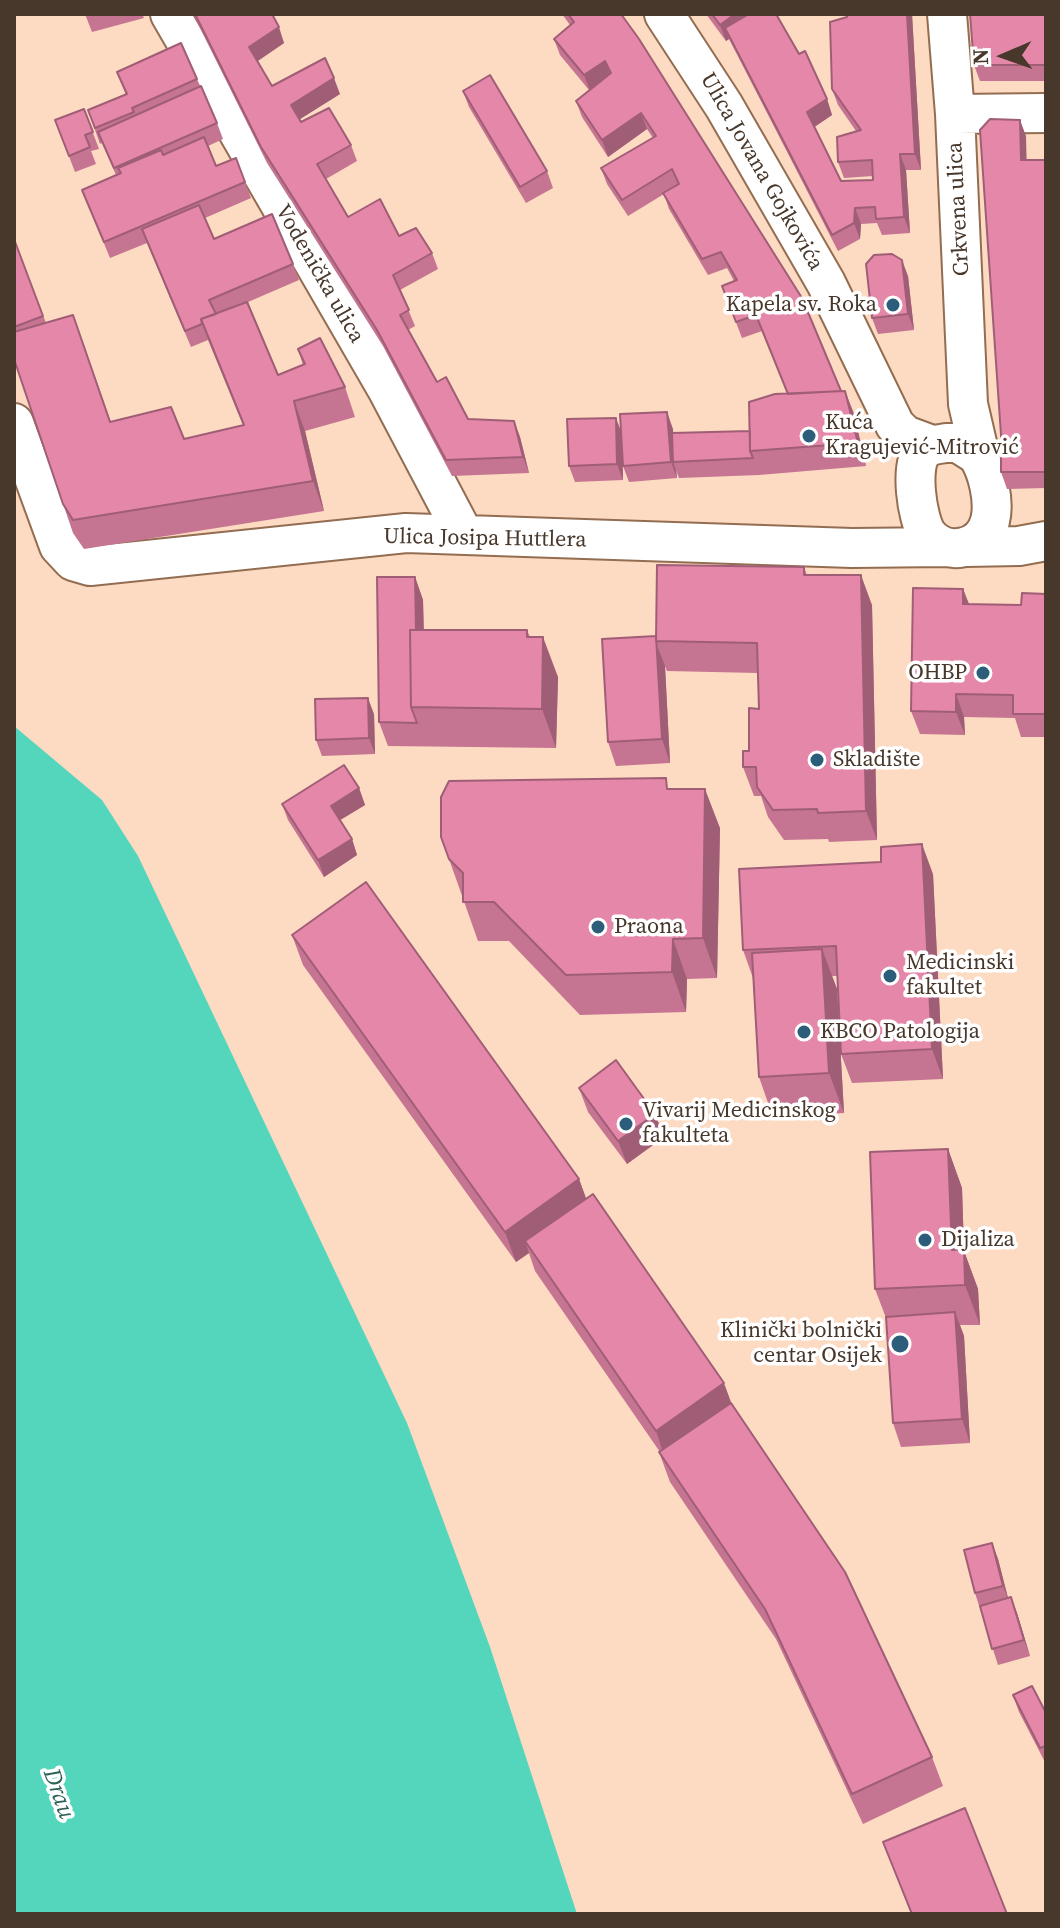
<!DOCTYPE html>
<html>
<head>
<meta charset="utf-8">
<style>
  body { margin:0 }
  #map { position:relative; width:1060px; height:1928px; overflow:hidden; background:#fddac2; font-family:"Source Serif 4",serif }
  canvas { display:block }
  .frame { position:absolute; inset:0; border:16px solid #48372b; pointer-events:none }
  .north { position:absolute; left:964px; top:16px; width:80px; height:80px; -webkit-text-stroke:6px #fff; paint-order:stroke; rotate:268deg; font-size:22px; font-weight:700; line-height:32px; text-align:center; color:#48372b }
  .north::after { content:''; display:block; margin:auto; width:28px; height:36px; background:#48372b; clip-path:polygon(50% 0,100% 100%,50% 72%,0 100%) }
</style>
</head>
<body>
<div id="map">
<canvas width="1060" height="1928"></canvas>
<div class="frame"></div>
<div class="north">N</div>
</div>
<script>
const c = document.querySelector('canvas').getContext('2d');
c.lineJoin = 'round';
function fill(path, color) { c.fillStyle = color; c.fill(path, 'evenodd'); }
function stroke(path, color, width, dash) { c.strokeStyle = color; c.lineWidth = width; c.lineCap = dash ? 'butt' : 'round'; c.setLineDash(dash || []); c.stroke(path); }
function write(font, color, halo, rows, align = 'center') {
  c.font = font + ' "Source Serif 4",serif'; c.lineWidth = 7; c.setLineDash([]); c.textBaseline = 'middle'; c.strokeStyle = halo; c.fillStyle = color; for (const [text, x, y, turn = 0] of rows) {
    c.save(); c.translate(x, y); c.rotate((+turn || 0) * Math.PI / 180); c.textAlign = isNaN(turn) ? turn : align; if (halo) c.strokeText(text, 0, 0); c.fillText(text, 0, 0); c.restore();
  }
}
fill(new Path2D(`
  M14 726 102 800 138 856 407 1423 490 1647 577 1914H14Z`), '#53d6bb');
const street = new Path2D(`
  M170 14 387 389 464 535
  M664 14 724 106 826 283 895 425 905 435 932 445
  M947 14 955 114 968 404 981 460
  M955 114 1046 113
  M14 423 59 546 73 561 90 566 406 533 852 548 945 547
  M946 443H958L977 455C988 471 995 502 990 521 983 550 945 558 927 534 917 519 909 464 923 451 929 445 939 444 946 443Z
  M966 547 1019 546 1046 541`);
stroke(street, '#936d51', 42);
stroke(street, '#fff', 38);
fill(new Path2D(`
  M85 14H142L144 18 92 32Z
  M193 14H272L284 43 257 61 272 86 340 94 300 119 301 122 351 145 357 161 326 179 348 217 399 236 432 253 438 269 400 290 415 326 408 330 437 382 468 419 514 421 520 437 529 473 452 476 383 346 267 163Z
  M562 14H621L841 391H845L854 414 866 466 759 475 679 478 676 470 677 478 629 482 623 466 622 453 623 480 575 482 569 466 621 433 667 412 673 433 750 431 788 394 762 331 742 338 722 286 734 281 727 268 708 275 669 209 664 194 628 216 607 184 601 168 653 138 647 129 608 157 582 117 576 101 589 90 560 55 554 39 570 25Z
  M706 14H776L827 99 832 115 814 127 841 181 873 180V176L844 178 838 162 856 131 838 105 832 89 912 14 921 170H906L910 233 882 235 877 223 861 224 860 239 838 251 729 39 726 41Z
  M1046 14V81H980L974 65Z
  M117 72 197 79 217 123 223 139 208 146 216 166 245 182 251 198 205 218 214 239 293 264 299 280 248 302 278 375 303 365 298 349 345 387 355 417 305 431 324 511 84 549 73 533 14 359V239L46 323 84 345 111 422 184 439 243 425 208 340 191 347 147 243 110 258 82 190 116 175 102 143 100 144 88 110 126 95Z
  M463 91 547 171 553 188 526 203 469 107Z
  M84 109 99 149 91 151 96 164 75 172 55 120Z
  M1026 136V160H1046V488L1007 489 1001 472V435Z
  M908 276 914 330 878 334 872 318Z
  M804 567 807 575 872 605 877 840 829 842 828 839 784 840 768 817 761 796H754L743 767 749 751 759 709 758 673 667 671 665 666 670 763 616 766 608 742 656 636Z
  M415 577 423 600 424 630H527L530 637 558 677 556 748 388 746 379 722Z
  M963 589 969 604 1021 605 1046 594V737H1021L1015 718 964 717 965 735 920 734 911 711Z
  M374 714 375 754 322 756 316 740Z
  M359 788 365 805 340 820 352 839 357 855 324 877 288 820 282 804Z
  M670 789 720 828 717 978 687 979 686 1012 580 1015 509 941H478L449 859Z
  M933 874 943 1079 852 1083 841 1054 838 976H832L837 989 844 1113 773 1117 759 1077 753 978 743 950Z
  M292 935 579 1179 586 1199 732 1405 932 1757 943 1786 863 1824 776 1639 670 1482 659 1452H660L535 1271 529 1253 516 1262 303 965Z
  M579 1088 655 1114 664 1137 627 1164 588 1112Z
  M948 1149 962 1188 964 1251 978 1289 980 1325H960L964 1336 970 1443 901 1447 893 1423 886 1318 875 1289Z
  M992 1543 998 1559 1008 1598 1017 1613 1030 1656 998 1665 975 1593Z
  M1013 1695 1046 1713V1764L1019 1712Z
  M883 1842 1007 1914H911Z`), '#c57491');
fill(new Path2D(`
  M735 14H762L725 28 729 39 726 41 720 25Z
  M907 14H912L921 170 915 154Z
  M279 27 284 43 255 63 249 47Z
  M605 61 611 77 590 91 584 75Z
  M334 78 340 94 297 121 291 105Z
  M827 99 832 115 813 128 807 112Z
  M641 113 647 129 608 157 602 140Z
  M1020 120 1026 136 1027 176 1021 160Z
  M900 154 906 170 910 233 904 217Z
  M855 208 861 224 860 239 854 223Z
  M902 260 908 276 914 330 908 314Z
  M845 391 854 414 866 466 858 443Z
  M294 401 305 431 324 511 313 481Z
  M667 412 673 429 675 462H673L676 470 677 478 671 462Z
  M616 418 622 434 623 480 617 464Z
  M514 421 520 437 529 473 523 457Z
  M861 575 872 605 877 840 866 811Z
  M415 577 423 600 425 707H417Z
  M963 589 972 612 963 604Z
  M543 637 558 677 556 748 542 709Z
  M656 643 665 666 670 763 662 739Z
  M956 694 964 717 965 735 956 712Z
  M368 698 374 714 375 754 369 738Z
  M359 788 365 805 337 822 331 806Z
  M705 789 720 828 717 978 703 938Z
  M352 839 357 855 324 877 318 860Z
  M922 844 933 874 943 1079 932 1049Z
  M673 939 687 979 686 1012 672 972Z
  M822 949 837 989 844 1113 829 1073Z
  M655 1114 664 1137 627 1164 618 1141Z
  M948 1149 962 1188 964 1251 978 1289 980 1325 952 1250Z
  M579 1179 590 1209 525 1241 529 1253 516 1262 505 1232Z
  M955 1312 964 1336 970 1443 962 1419Z
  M724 1383 735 1413 666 1461 656 1431Z
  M992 1543 998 1559 1009 1602 1003 1586Z
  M1011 1597 1017 1613 1030 1656 1024 1640Z`), '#a05e76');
const building = new Path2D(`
  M195 14H272L279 27 249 47 272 86 325 58 334 78 291 105 301 122 329 108 351 145 317 164 348 217 380 199 399 236 416 228 432 253 393 275 409 310 400 315 437 382 446 377 468 419 514 421 523 457 446 460 377 330 261 147Z
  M568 14H621L639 39 802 298 841 391 788 394 756 315 736 322 722 286 737 280 721 252 702 259 663 193 679 184 672 169 622 200 601 168 656 136 641 113 602 140 576 101 611 73 605 61 584 75 554 39 574 22Z
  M712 14H735L720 25Z
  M749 14H776L799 54 805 51 827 99 807 112 841 181 873 180 872 160 838 162 837 137 861 130 832 89 830 22 847 17 846 14H907L915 154H900L904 217 876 219 875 207 855 208 854 223 832 235 725 28Z
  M970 14H1046V65H974Z
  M181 43 197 79 132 108 134 112 95 128 88 110 127 94 117 72Z
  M490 75 547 171 520 187 463 91Z
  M201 86 217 123 114 168 98 132Z
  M84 109 93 132 85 135 90 147 69 156 55 120Z
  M990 119 1020 120 1021 160H1046V472H1001V435L980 130Z
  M204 137 216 166 236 158 245 182 104 242 82 190 121 173 118 168 161 150 163 155Z
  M199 205 214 239 272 214 293 264 209 300 216 314 201 319 202 324 185 331 142 229Z
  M14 239 43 316 14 327Z
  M892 254 902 260 908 314 872 318 866 264 874 255Z
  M247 302 278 375 305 364 298 349 320 338 345 387 294 401 313 481 73 520 63 504 14 359V332L73 315 110 422 171 407 184 439 244 425 201 319Z
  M845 391 858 443 750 451 749 402 775 394Z
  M667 412 671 462 623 466 620 414Z
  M616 418 617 464 569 466 567 419Z
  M750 431V451L753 458 673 462 672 433Z
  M657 565 804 567V575H861L866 811 818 813 817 809 773 810 757 787 756 767H743V751H749V708L759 709 757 643 656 641Z
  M377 577H415L416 630H410L411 707 417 723 379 722Z
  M913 588 963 589V604L1021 605 1022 593 1046 594V714H1013V695L956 694V712L911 711Z
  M410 630H527V637H543L542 709 411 707Z
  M656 636 662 739 608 742 602 639Z
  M368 698 369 738 316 740 315 699Z
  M344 765 359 788 331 806 352 839 318 860 282 804Z
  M666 778 667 789H705L703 938 673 939 672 972 566 975 494 902H463V873L449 859 441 837V797L449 781Z
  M922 844 932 1049 841 1054 836 946 743 950 739 869 881 862V847Z
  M366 882 579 1179 505 1232 292 935Z
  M822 949 829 1073 759 1077 752 953Z
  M616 1060 655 1114 618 1141 579 1088Z
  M948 1149 952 1250 964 1249 965 1285 875 1289 870 1152Z
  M593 1194 724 1383 656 1431 525 1241Z
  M955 1312 962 1419 893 1423 886 1317Z
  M731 1403 845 1572 932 1757 852 1794 765 1609 659 1452Z
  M992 1543 1003 1586 975 1593 964 1550Z
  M1011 1597 1024 1640 992 1649 980 1606Z
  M1032 1686 1046 1713V1746L1040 1748 1013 1695Z
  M965 1808 1007 1914H912L883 1842Z`);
fill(building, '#e587a9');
stroke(building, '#a05e76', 2);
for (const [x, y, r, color] of [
  [893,305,8,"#2c5e7c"],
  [809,436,8,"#2c5e7c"],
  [983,673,8,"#2c5e7c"],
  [817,760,8,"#2c5e7c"],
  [598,927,8,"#2c5e7c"],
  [890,976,8,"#2c5e7c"],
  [804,1032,8,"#2c5e7c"],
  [626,1124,8,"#2c5e7c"],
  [925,1240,8,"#2c5e7c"],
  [900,1344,10,"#2c5e7c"]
]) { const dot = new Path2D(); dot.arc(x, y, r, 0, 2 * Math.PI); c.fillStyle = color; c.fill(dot); stroke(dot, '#fff', 3); }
write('22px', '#48372b', '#fff', [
  ["Ulica Jovana Gojkovića",761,172,60],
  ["Crkvena ulica",959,209,-93],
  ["Vodenička ulica",319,274,60],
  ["Ulica Josipa Huttlera",485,539,1]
]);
write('22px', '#48372b', '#fff', [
  ["Kapela sv. Roka",877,305,"right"],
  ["Kuća",825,423],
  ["Kragujević-Mitrović",825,448],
  ["OHBP",967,673,"right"],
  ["Skladište",833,760],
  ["Praona",614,927],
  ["Medicinski",906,963],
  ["fakultet",906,988],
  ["KBCO Patologija",820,1032],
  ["Vivarij Medicinskog",642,1111],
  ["fakulteta",642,1136],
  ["Dijaliza",941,1240],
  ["Klinički bolnički",882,1331,"right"],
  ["centar Osijek",882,1356,"right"]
], 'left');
write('italic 24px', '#2c6156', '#fff', [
  ["Drau",58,1794,70]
]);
</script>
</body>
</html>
